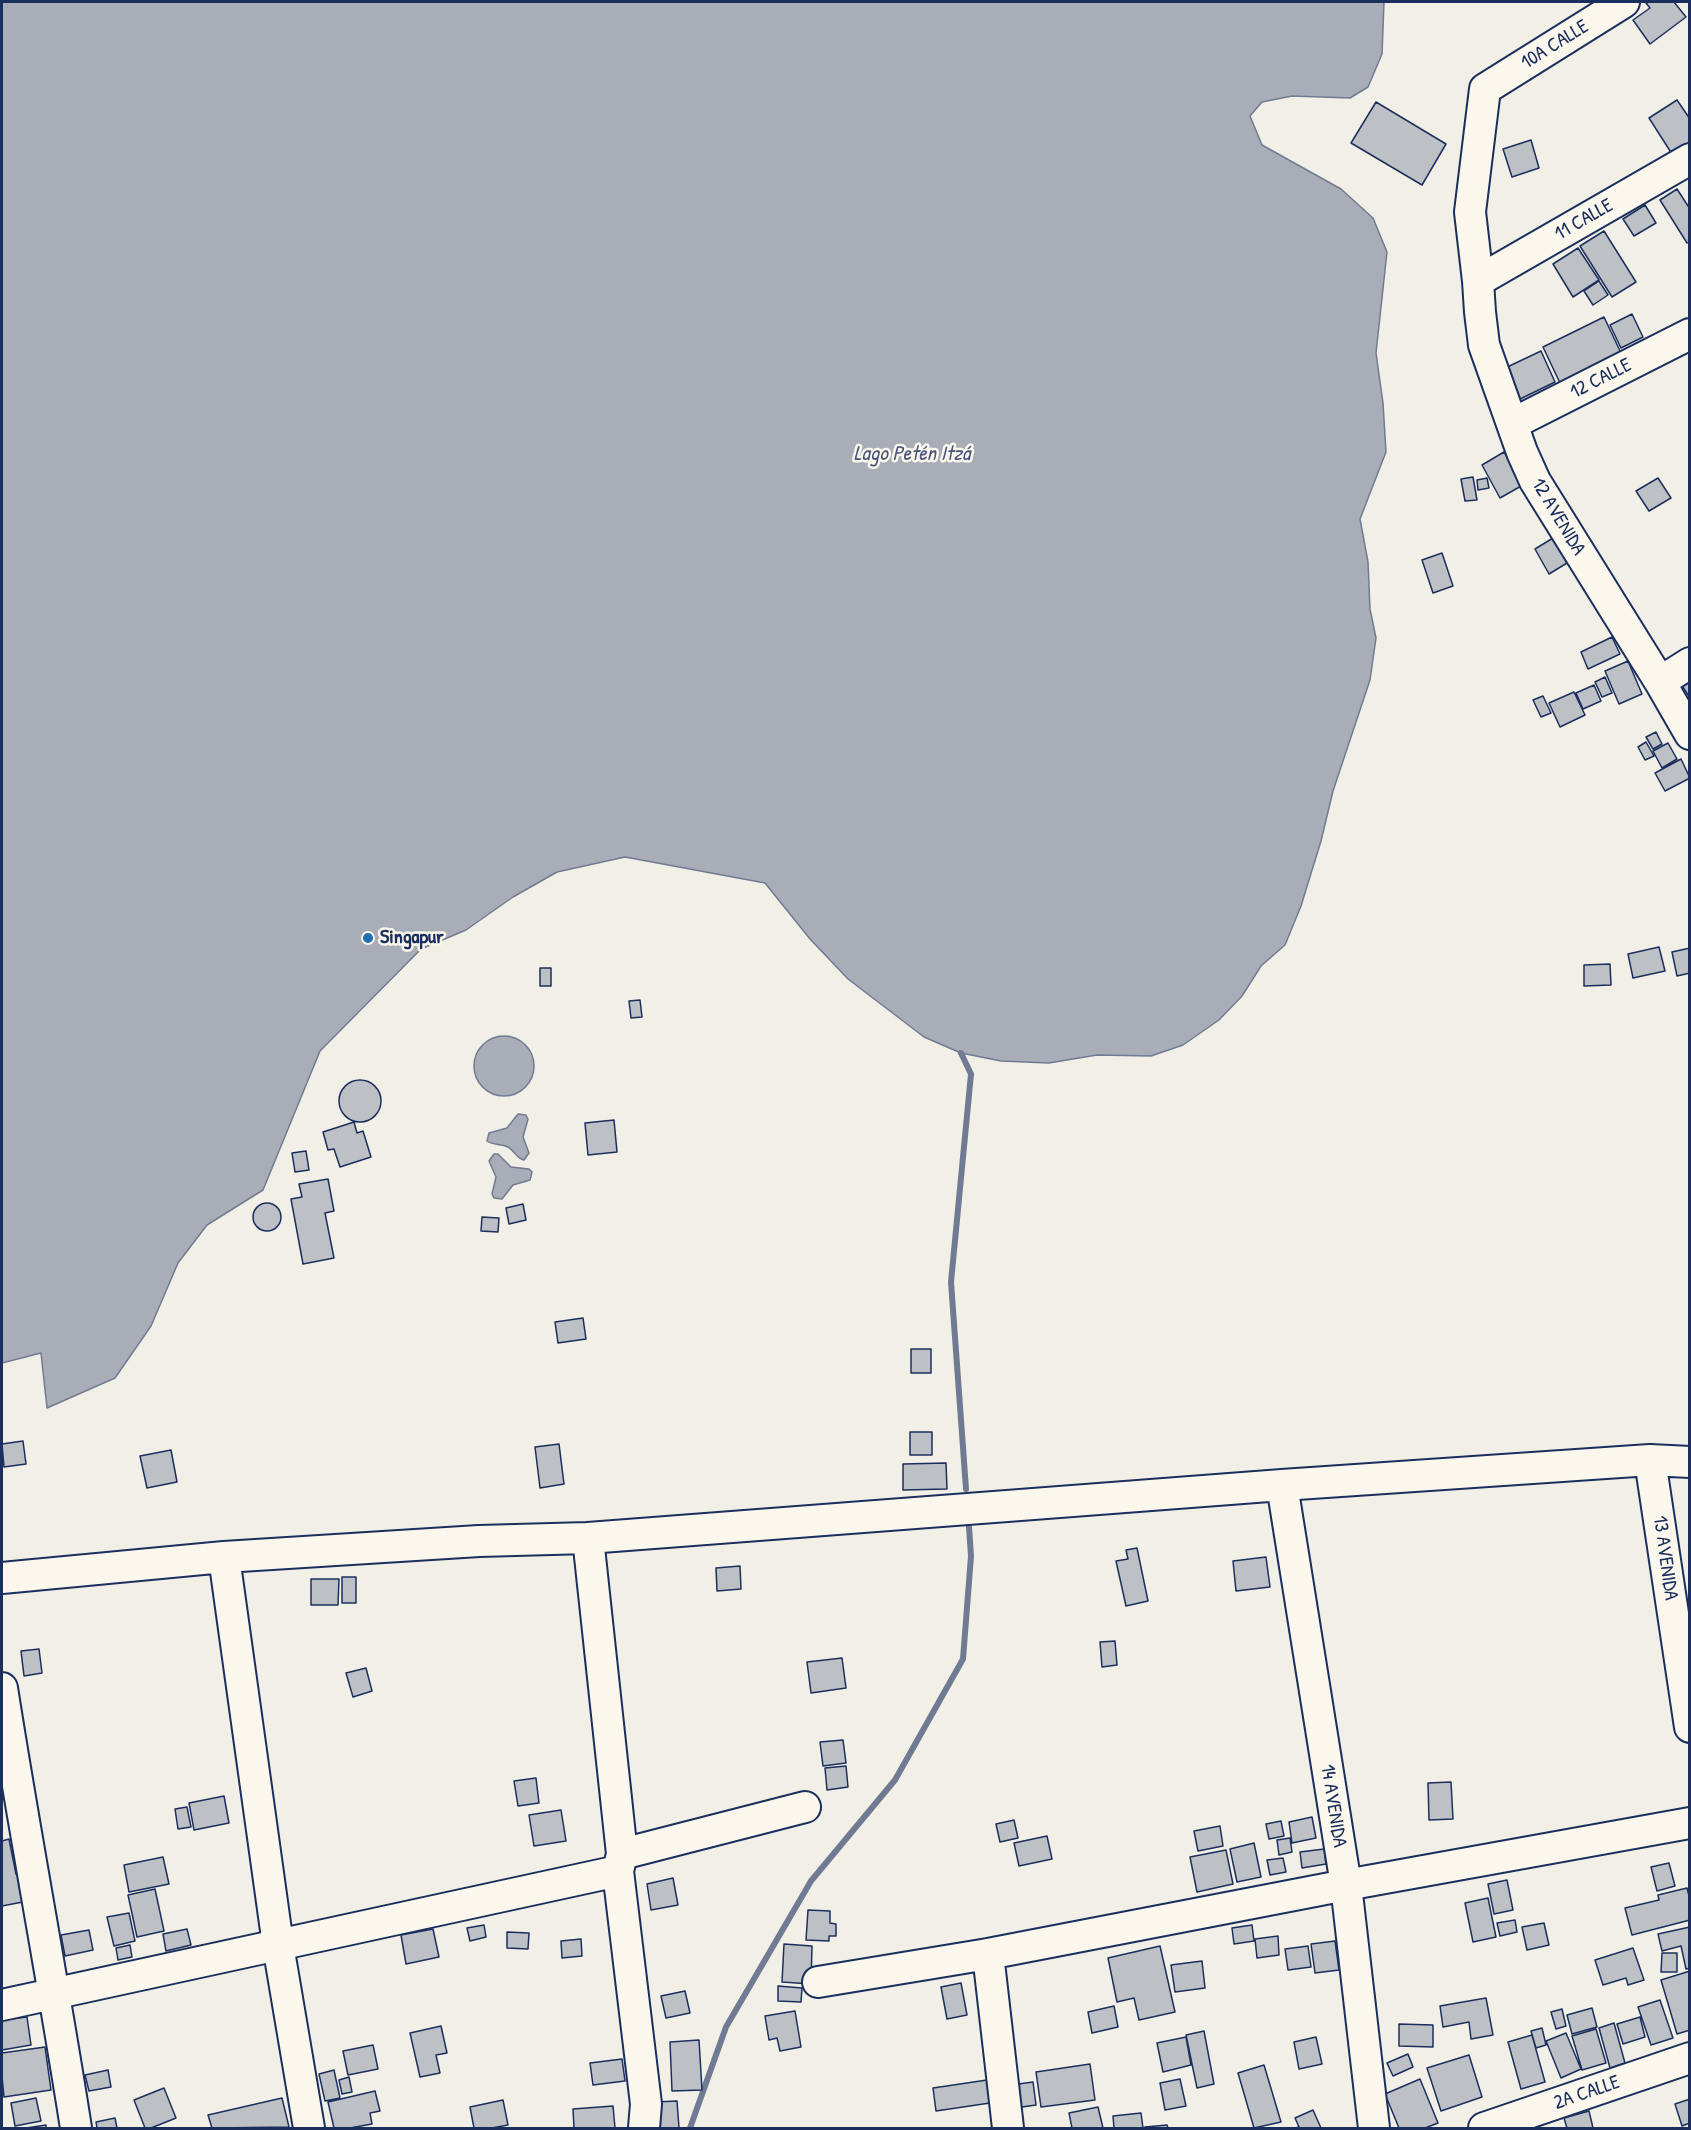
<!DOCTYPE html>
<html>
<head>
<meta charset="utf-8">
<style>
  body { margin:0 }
  #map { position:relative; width:1691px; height:2130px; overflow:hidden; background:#f2efe6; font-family:"Patrick Hand",sans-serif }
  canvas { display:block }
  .frame { position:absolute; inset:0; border:3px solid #1b2f5e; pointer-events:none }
</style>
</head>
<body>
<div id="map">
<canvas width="1691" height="2130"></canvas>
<div class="frame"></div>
</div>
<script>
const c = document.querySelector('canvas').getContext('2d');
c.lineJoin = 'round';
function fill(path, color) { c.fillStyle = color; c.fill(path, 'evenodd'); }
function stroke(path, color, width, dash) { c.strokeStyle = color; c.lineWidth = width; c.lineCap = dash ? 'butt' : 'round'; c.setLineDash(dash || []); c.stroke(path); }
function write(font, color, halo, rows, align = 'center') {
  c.font = font + ' "Patrick Hand",sans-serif'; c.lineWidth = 5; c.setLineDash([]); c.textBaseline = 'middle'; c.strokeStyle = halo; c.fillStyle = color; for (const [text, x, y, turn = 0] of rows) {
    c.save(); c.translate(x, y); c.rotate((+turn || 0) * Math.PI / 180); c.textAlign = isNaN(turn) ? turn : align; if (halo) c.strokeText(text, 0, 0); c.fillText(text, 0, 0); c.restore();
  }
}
const water = new Path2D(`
  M2 2H1384L1382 54 1368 87 1350 98 1292 96 1262 102 1250 116 1262 145 1341 189 1373 218 1387 252 1376 353 1383 403 1386 452 1360 519 1368 562 1370 609 1376 638 1370 680 1333 791 1321 841 1301 906 1285 945 1261 966 1242 996 1219 1020 1183 1045 1151 1056 1097 1055 1049 1063 1001 1061 961 1053 924 1037 848 979 810 939 765 883 625 857 557 872 513 897 466 930 421 949 320 1051 263 1190 207 1225 178 1263 151 1326 115 1378 47 1408 41 1353 2 1363Z
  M474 1066a30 30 0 1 1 60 0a30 30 0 1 1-60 0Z
  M518 1114 526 1115 528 1119 523 1137 529 1153 524 1160C516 1158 515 1151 508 1147 500 1143 494 1146 487 1141L489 1133 507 1128Z
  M494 1154H498L511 1167 529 1169 532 1172 530 1180 513 1185 502 1199 494 1198 492 1194 496 1177 489 1161Z`);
fill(water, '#a9adb7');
stroke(water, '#707b93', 1.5);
stroke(new Path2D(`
  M961 1053 971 1074 951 1282 966 1489
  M690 2128 726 2027 811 1881 895 1780 963 1659 971 1556 969 1527`), '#707b93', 6);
const building = new Path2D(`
  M1649 2H1674L1686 17 1650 44 1633 20 1650 8 1646 3Z
  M1677 100 1690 119V142L1672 154 1649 118Z
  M1376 102 1446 144 1422 185 1351 143Z
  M1531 140 1539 168 1512 177 1503 149Z
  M1677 189 1690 209V241L1687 243 1660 200Z
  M1645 205 1656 223 1634 236 1623 219Z
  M1604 231 1636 282 1612 297 1580 246Z
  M1578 248 1599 280 1573 297 1553 264Z
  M1599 281 1608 295 1593 305 1584 291Z
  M1632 314 1643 337 1621 348 1610 325Z
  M1604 317 1621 353 1560 383 1543 347Z
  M1541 351 1555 382 1516 401 1501 370Z
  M1504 452 1523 485 1500 498 1482 465Z
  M1473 477 1477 500 1465 501 1461 479Z
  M1487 478 1489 488 1478 490 1477 480Z
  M1658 478 1671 498 1649 511 1636 491Z
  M1553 538 1567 563 1549 574 1535 549Z
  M1442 553 1453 586 1433 593 1422 560Z
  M1612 637 1620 654 1588 669 1581 652Z
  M1628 661 1642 694 1619 704 1605 671Z
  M1690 674V698L1679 681Z
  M1605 677 1612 693 1602 697 1595 682Z
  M1594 685 1601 701 1583 709 1576 693Z
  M1574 692 1585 715 1560 727 1549 703Z
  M1543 696 1551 713 1541 717 1533 700Z
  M1656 732 1662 744 1653 749 1646 737Z
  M1646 742 1654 756 1645 760 1638 747Z
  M1668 743 1677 759 1662 768 1653 751Z
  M1681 759 1690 778 1665 791 1655 773Z
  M1659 947 1665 971 1633 978 1628 954Z
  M1690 948V973L1677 976 1672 952Z
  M1610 964 1611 985 1584 986V965Z
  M540 968H551V986H540Z
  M640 1000 642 1017 631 1018 629 1001Z
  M339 1101a21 21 0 1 1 42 0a21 21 0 1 1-42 0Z
  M614 1120 617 1152 588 1155 585 1123Z
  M354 1122 357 1133 363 1131 371 1157 340 1167 334 1149 328 1150 323 1132Z
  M306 1151 309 1170 295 1172 292 1153Z
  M328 1179 334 1211 325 1213 334 1258 303 1264 291 1199 302 1197 299 1184Z
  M253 1217a14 14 0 1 1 28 0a14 14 0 1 1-28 0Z
  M523 1204 526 1220 509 1224 506 1208Z
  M482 1217 499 1218 498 1232 481 1231Z
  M583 1318 586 1339 558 1343 555 1322Z
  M911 1349H931V1373H911Z
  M910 1432H932V1455H910Z
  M23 1441 26 1464 4 1467 2 1444Z
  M559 1444 564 1484 540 1488 535 1447Z
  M171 1450 177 1482 147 1488 140 1456Z
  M946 1463 947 1489 903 1490V1464Z
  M1137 1548 1148 1601 1126 1606 1116 1561 1128 1559 1126 1550Z
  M1266 1557 1270 1587 1236 1591 1233 1561Z
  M740 1566 741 1589 717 1591 716 1568Z
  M342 1577H356V1603H342Z
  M311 1579H339L338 1605H311Z
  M1115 1641 1117 1665 1102 1667 1100 1642Z
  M39 1649 42 1673 24 1676 21 1651Z
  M842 1658 846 1688 811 1693 807 1662Z
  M366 1668 372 1691 353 1697 346 1673Z
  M843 1740 846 1763 823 1766 820 1742Z
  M846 1766 848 1787 827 1790 825 1768Z
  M536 1778 539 1803 518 1806 514 1781Z
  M1451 1782 1453 1819 1429 1820 1428 1783Z
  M224 1796 229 1823 194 1830 189 1803Z
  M187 1807 191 1827 178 1829 175 1809Z
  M561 1810 566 1841 534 1846 529 1815Z
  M1312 1817 1316 1838 1292 1843 1289 1822Z
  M1014 1820 1018 1838 1000 1842 996 1824Z
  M1281 1821 1284 1836 1269 1839 1266 1824Z
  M1220 1826 1223 1846 1198 1851 1194 1831Z
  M1047 1836 1052 1859 1019 1866 1014 1843Z
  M1290 1838 1292 1852 1279 1855 1277 1840Z
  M9 1839 16 1874 22 1873 28 1901 2 1906V1841Z
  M1254 1843 1261 1877 1237 1882 1230 1849Z
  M1324 1849 1326 1864 1302 1868 1300 1852Z
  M1226 1850 1233 1884 1197 1892 1190 1857Z
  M163 1857 169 1884 129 1892 124 1865Z
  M1283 1858 1286 1872 1270 1875 1267 1860Z
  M1669 1863 1675 1886 1657 1891 1651 1867Z
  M673 1878 678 1905 651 1910 647 1884Z
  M1507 1880 1513 1910 1494 1914 1488 1884Z
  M1687 1888 1690 1900V1920L1632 1935 1625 1908 1659 1900 1658 1895Z
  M155 1889 164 1931 137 1937 128 1895Z
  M1488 1898 1496 1937 1473 1942 1465 1903Z
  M808 1910 830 1911V1923L836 1924V1936H829V1941L806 1940Z
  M129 1913 135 1941 114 1946 107 1917Z
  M1515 1920 1517 1932 1500 1936 1497 1923Z
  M1544 1923 1549 1945 1527 1950 1522 1927Z
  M484 1925 486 1937 470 1941 467 1928Z
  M1252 1925 1254 1941 1234 1944 1232 1928Z
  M1690 1927V1968L1686 1969 1681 1946 1662 1951 1658 1934Z
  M187 1929 191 1945 166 1951 163 1934Z
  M433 1929 439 1957 406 1964 401 1935Z
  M89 1930 93 1950 65 1956 61 1935Z
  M507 1932 529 1933 528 1949 507 1948Z
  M1278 1936 1279 1955 1257 1958 1255 1939Z
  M581 1939 582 1956 562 1958 561 1941Z
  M1335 1941 1339 1970 1315 1973 1311 1944Z
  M784 1944 812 1946 811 1984 782 1982Z
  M130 1945 132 1957 118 1960 116 1948Z
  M1160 1946 1175 2012 1139 2020 1134 1998 1117 2002 1108 1958Z
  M1308 1946 1311 1967 1288 1970 1285 1949Z
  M1633 1948 1644 1980 1628 1985 1626 1978 1603 1985 1595 1960Z
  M1662 1953H1677V1972H1661Z
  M1202 1961 1205 1988 1175 1992 1171 1965Z
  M1690 1971V2030L1677 2034 1661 1980Z
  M961 1983 967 2015 947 2019 941 1987Z
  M778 1986 802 1988 801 2002 778 2001Z
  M685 1991 690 2013 666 2018 661 1996Z
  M1486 1998 1493 2035 1471 2039 1469 2022 1443 2027 1440 2006Z
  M1660 2000 1673 2038 1651 2045 1638 2007Z
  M1114 2006 1118 2027 1092 2033 1088 2012Z
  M1592 2008 1597 2027 1572 2034 1567 2015Z
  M1562 2009 1566 2026 1556 2029 1551 2012Z
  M795 2011 801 2047 780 2051 777 2038 769 2040 765 2016Z
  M27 2017 31 2045 2 2050V2020Z
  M1640 2017 1645 2037 1623 2044 1617 2024Z
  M1614 2023 1625 2063 1610 2068 1599 2028Z
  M1399 2024 1433 2025V2047L1399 2046Z
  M441 2026 447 2053 436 2055 440 2073 420 2077 410 2033Z
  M1542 2028 1546 2045 1536 2048 1531 2031Z
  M1596 2029 1606 2063 1582 2070 1572 2036Z
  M1204 2031 1214 2084 1197 2088 1186 2035Z
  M1566 2033 1581 2069 1561 2078 1546 2041Z
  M1532 2035 1545 2082 1521 2089 1508 2042Z
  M1186 2037 1191 2065 1163 2072 1157 2043Z
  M1316 2037 1322 2064 1299 2069 1294 2042Z
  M699 2040 702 2090 672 2091 670 2042Z
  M373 2045 378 2069 348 2075 343 2051Z
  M45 2047 51 2090 4 2097 2 2076V2053Z
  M1408 2054 1413 2067 1393 2076 1387 2063Z
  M1469 2055 1482 2097 1441 2111 1427 2068Z
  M622 2059 625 2081 593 2085 590 2063Z
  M1090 2064 1095 2100 1041 2107 1036 2072Z
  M1264 2065 1281 2122 1254 2128 1238 2073Z
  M108 2070 111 2087 89 2091 85 2075Z
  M334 2070 340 2098 325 2101 319 2074Z
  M349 2077 352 2092 342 2094 339 2080Z
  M1180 2079 1186 2106 1165 2110 1160 2083Z
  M1420 2079 1438 2123 1425 2128H1399L1385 2094Z
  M987 2080 990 2103 936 2111 933 2088Z
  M1033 2082 1036 2105 1015 2108 1011 2085Z
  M164 2088 176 2118 151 2128H145L134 2100Z
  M375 2091 380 2111 370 2113 372 2124 350 2128H334L328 2102Z
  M36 2098 41 2121 15 2126 11 2103Z
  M282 2098 289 2127 212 2128 208 2115Z
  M1690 2099V2123L1682 2126 1675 2104Z
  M503 2100 508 2125 492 2128H474L470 2107Z
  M677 2101 679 2128H657L656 2102Z
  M613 2106 615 2128H574L573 2109Z
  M1098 2107 1103 2128H1072L1069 2113Z
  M1313 2110 1321 2128H1295L1299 2127 1295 2118Z
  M1589 2111 1593 2128H1567L1564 2118Z
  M1141 2113 1143 2128H1114L1113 2116Z
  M115 2118 117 2128H97L96 2122Z
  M46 2125V2128H26Z
  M1167 2125 1168 2128H1145V2127Z`);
fill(building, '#bdc0c4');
stroke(building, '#1b2f5e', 1.5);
const minor = new Path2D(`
  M1624 2 1485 89 1470 212 1478 281 1480 312 1484 345 1522 452 1535 481 1660 682 1690 734
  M1478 281 1690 159
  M1512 424 1690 334
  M1660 682 1690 663
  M1650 1460 1690 1727
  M1282 1485 1346 1885 1374 2128
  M588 1538 622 1854 618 1871 646 2104 644 2128
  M224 1557 278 1945 309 2128
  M2 1578 224 1557 479 1541 588 1538 1282 1485 1650 1460 1690 1462
  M2 1688C25 1835 53 1981 76 2128
  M622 1854 805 1807
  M988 1954 1008 2128
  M818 1982 988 1954 1346 1885 1690 1823
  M2 2005 618 1871
  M1484 2128 1690 2058`);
stroke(minor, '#1b2f5e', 34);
stroke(minor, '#fbf7ec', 30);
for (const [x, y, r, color] of [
  [368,938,6,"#1f6fb2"]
]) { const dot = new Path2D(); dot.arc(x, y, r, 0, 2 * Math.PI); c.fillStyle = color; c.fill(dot); stroke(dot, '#fbf7ec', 2); }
write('20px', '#1b2f5e', '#fbf7ec', [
  ["10A CALLE",1555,45,-32],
  ["11 CALLE",1584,220,-30],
  ["12 CALLE",1601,379,-27],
  ["12 AVENIDA",1558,517,59],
  ["13 AVENIDA",1665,1558,82],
  ["14 AVENIDA",1333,1806,81],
  ["2A CALLE",1587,2093,-19]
]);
write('bold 20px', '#1b2f5e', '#fbf7ec', [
  ["Singapur",380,938]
], 'left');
write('italic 21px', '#465579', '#fbf7ec', [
  ["Lago Petén Itzá",912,454]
]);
</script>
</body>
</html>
